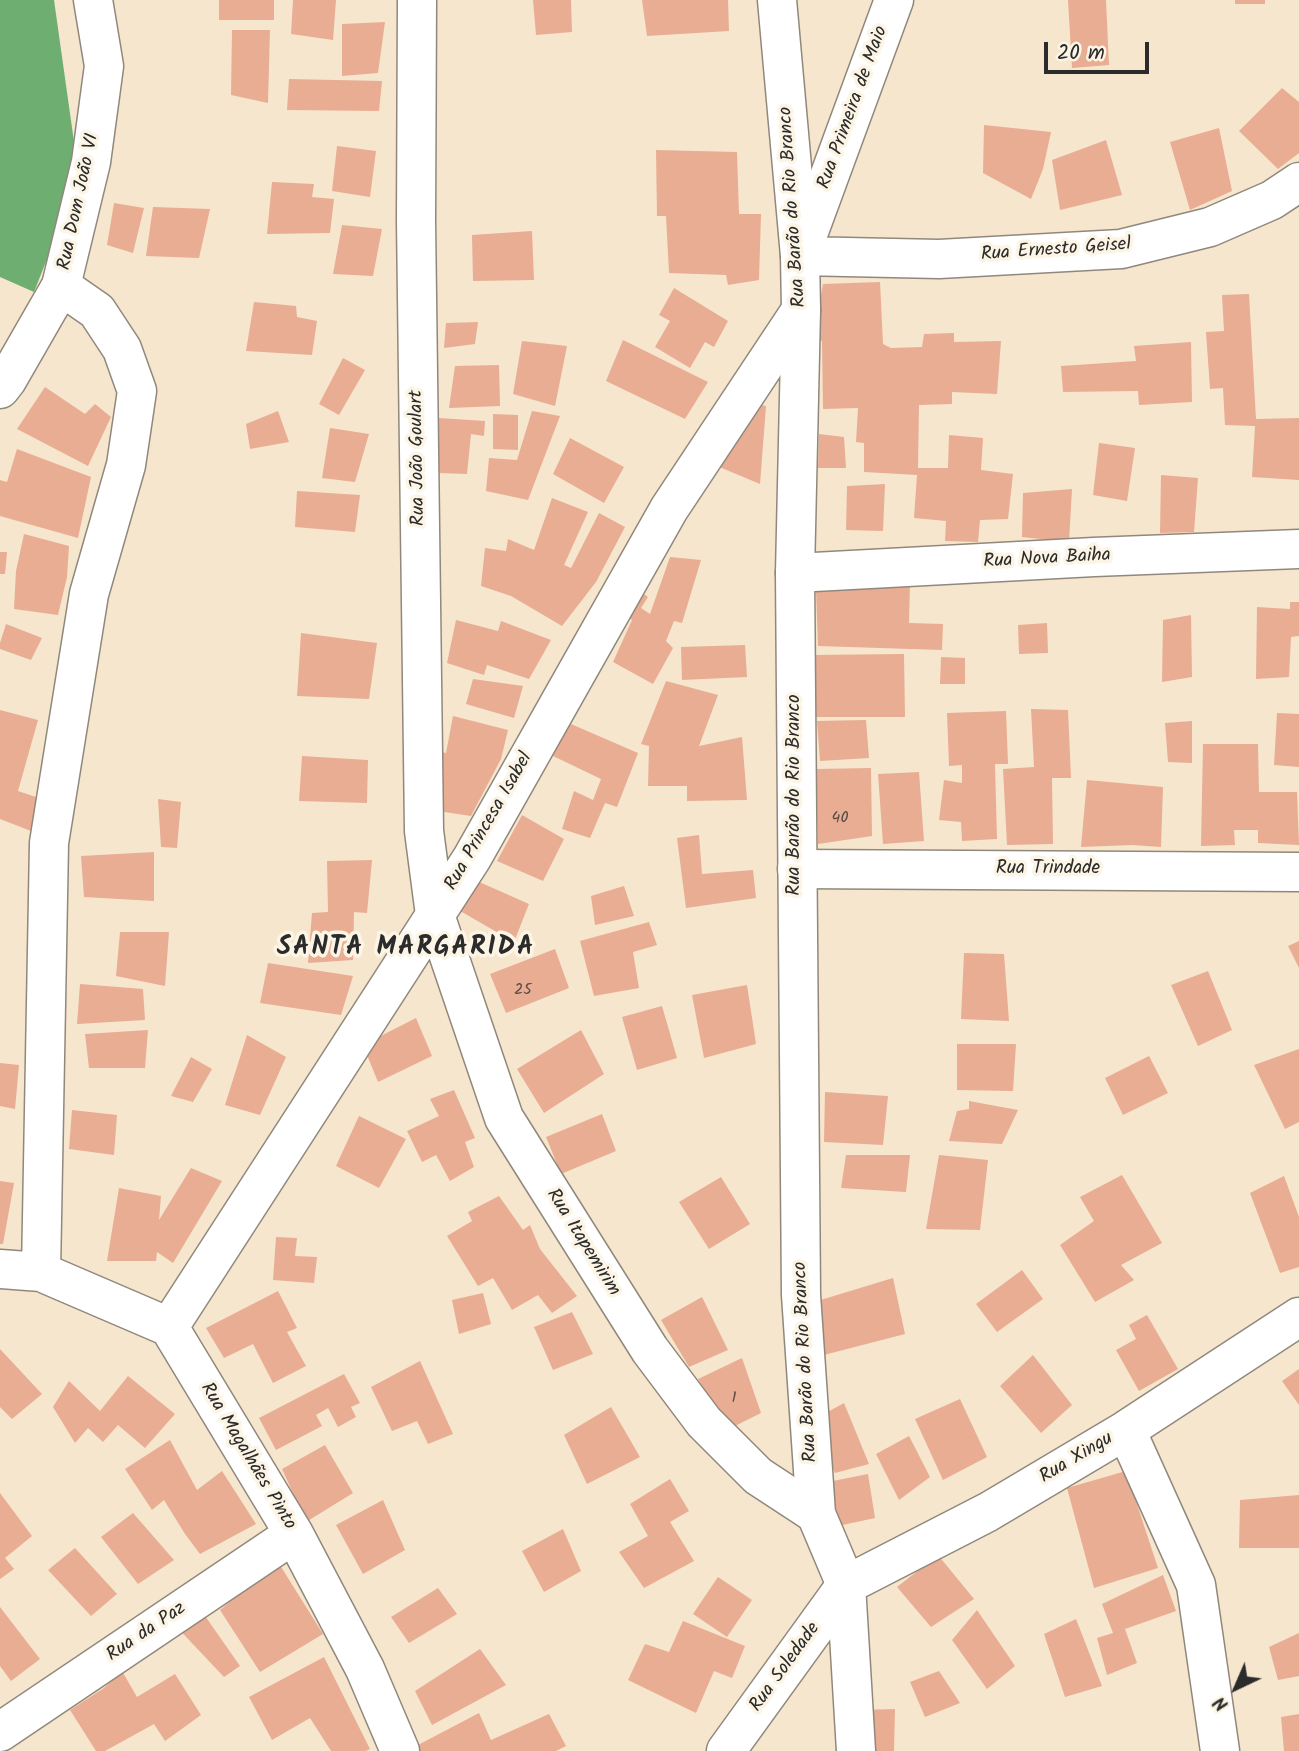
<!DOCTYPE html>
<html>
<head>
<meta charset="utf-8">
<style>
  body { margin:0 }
  #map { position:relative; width:1299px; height:1751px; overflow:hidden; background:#f6e6cd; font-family:Kalam,sans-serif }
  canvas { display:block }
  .north { position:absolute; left:1201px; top:1653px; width:70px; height:70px; -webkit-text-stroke:5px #fcf5e5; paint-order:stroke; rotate:224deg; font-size:19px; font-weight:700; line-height:28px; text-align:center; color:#2b2b2b }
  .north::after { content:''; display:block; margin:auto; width:24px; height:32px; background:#2b2b2b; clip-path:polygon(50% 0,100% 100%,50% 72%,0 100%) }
  .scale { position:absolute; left:1044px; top:42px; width:105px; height:32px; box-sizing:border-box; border:4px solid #2b2b2b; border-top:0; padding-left:9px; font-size:21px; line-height:24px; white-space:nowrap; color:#2b2b2b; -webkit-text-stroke:5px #fcf5e5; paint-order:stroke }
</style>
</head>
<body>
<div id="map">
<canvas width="1299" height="1751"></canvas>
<div class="north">N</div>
<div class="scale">20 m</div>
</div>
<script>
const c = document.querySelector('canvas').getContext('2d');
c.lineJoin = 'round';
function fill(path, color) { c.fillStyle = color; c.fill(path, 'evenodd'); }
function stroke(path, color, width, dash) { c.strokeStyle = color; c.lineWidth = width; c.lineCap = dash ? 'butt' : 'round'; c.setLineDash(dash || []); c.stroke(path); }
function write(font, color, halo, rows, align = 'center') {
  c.font = font + ' Kalam,sans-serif'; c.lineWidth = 7; c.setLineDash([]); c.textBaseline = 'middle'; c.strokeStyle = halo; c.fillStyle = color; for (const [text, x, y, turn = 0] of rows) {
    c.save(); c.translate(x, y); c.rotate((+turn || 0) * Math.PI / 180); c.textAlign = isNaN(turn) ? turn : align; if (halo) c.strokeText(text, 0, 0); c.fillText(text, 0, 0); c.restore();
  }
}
fill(new Path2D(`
  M0 0H54L75 149 68 206 34 292 0 277Z`), '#6eae70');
fill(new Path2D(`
  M219 0H274V20H219Z
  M293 0H336L333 40 291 34Z
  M533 0H571L572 32 536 35Z
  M642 0H728L729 31 647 36Z
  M1068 0H1106L1109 65 1072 68Z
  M1235 0H1265V4H1235Z
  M385 22 378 73 342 76V24Z
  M232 30H270L268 103 231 95Z
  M289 79 382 81 379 111 287 110Z
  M1282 88 1299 102V153L1278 169 1239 131Z
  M984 125 1051 132 1043 169 1031 199 983 173Z
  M1219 128 1232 191 1190 210 1170 142Z
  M1106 140 1122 195 1060 210 1052 160Z
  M337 146 376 151 370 197 332 191Z
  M656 150 737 152 739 214H761L759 280 728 285 726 275 669 273 666 216H657Z
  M272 182 314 184 312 197 334 199 330 233 267 234Z
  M114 203 144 208 133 253 107 245Z
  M153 207 210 209 199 258 146 256Z
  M342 225 382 229 373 276 333 274Z
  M532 231 534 280 473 281 472 235Z
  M880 282 883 344 891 348 922 347 924 334 954 333V342L1001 341 997 394 952 392V404L919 405 918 468H948L949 435 983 438 981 470 1013 474 1008 519 980 520 978 542 945 541 946 521 914 518 917 475 864 472V443L856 442 858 408 823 409 822 341 813 340 823 284Z
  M674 288 728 321 714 347 705 342 690 368 655 347 670 321 659 315Z
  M1249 294 1256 419 1299 418V480L1252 477 1255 426 1225 425 1223 388 1210 389 1206 332 1224 331 1222 295Z
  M254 302 296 306 297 317 317 321 312 355 246 351Z
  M478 322 475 344 444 348 446 323Z
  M623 340 708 382 685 419 606 381Z
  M522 341 567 346 555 406 513 394Z
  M1191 342 1192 402 1139 405 1138 391 1063 392 1061 366 1136 361 1134 346Z
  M343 358 365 370 339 415 319 404Z
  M499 365 500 406 449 408 455 366Z
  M45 387 85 414 95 404 111 417 88 466 17 429Z
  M752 403 766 406 760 484 717 466Z
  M278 411 289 442 250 449 246 424Z
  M532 411 560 416 528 500 486 491 489 458 517 460Z
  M493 414 518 415V450L493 449Z
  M439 418 485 421 484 436 471 434 467 474 438 473Z
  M330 428 369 434 355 482 322 478Z
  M819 434 844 437 846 468H818Z
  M570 438 624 467 604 503 553 474Z
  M1099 443 1135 448 1127 501 1093 495Z
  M17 449 91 477 78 538 0 516V480L7 482Z
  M1161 475 1198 478 1194 532 1160 533Z
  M885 484 883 531 846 530 847 486Z
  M1072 489 1069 542 1022 537 1023 493Z
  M297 491 360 495 355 532 295 527Z
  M552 498 588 512 564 565 571 568 599 513 625 527 596 582 562 626 511 596 481 586 485 548 506 551 508 539 534 550Z
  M24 534 69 546 67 577 58 615 14 609 16 571Z
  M0 552H7L5 574H0Z
  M670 557 701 560 682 623 674 621 666 641 673 648 653 684 613 662 632 620 620 612 636 588 648 597 641 608 650 614Z
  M910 583 909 623 943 624 942 650 818 646 816 590Z
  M1290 602H1299V636L1291 637 1289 677 1256 679 1257 607 1290 609Z
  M1191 615 1192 677 1162 682 1163 620Z
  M456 620 498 631 501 621 551 640 529 679 487 665 484 675 447 663Z
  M1047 623 1048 653 1019 654 1018 625Z
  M6 624 42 638 31 660 0 649V643Z
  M301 633 377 643 369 699 297 696Z
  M745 645 747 677 682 680 681 647Z
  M904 654 905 717H810V655Z
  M941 657 965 658V684H940Z
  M473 679 523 686 514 718 466 704Z
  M666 681 718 695 699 746 742 737 747 800 687 801V786H648L649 746 641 744Z
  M1031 709 1068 710 1071 778H1052L1053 844 1007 845 1003 769 1034 767Z
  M0 710 38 720 18 791 36 797 31 831 0 819Z
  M1006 711 1008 764H995L997 839 962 841 961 822 939 820 944 780 962 783V765L949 766 947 713Z
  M1277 713 1299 714V767L1274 765Z
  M453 716 508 730 501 759 471 816 431 810 432 750 446 753Z
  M866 720 869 758 820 761 817 721Z
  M564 721 638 753 617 807 605 803 590 838 562 829 574 791 593 800 601 779 553 756Z
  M1192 721V763L1168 762 1165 723Z
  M1203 744H1258L1259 792H1297L1299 845 1258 843V830H1234L1235 845 1201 846Z
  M302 756 368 760 367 803 299 801Z
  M871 768 872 836 818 844 816 769Z
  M919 772 924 841 883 844 878 774Z
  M1087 780 1163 787 1161 847 1132 845 1081 847Z
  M158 799 181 802 177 848 161 847Z
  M522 815 564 839 543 881 497 861Z
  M699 835 702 874 753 870 756 898 686 908 677 838Z
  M154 852V901L84 897 81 856Z
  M372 860 367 913 354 912 353 960 308 963 312 913 328 912 327 861Z
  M468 877 529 904 514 942 455 908Z
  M624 886 634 916 595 925 591 896Z
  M649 922 657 945 633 952 639 988 594 996 580 941Z
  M120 932H169L165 986 116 976Z
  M1299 941V968L1288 946Z
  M555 949 569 988 506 1013 490 974Z
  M964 953 1004 954 1009 1021 961 1019Z
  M268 963 353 976 341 1015 260 1003Z
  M1208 971 1232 1030 1198 1046 1171 985Z
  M80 984 143 989 145 1020 77 1024Z
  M747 985 756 1044 704 1058 692 995Z
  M662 1006 677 1058 637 1070 622 1017Z
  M416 1018 432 1056 378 1082 363 1045Z
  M148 1030 145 1068H89L85 1034Z
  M581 1030 604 1074 544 1113 517 1069Z
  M247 1035 286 1057 260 1115 225 1105Z
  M957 1044H1016L1013 1091 957 1090Z
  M1299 1049V1122L1285 1129 1254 1065Z
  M1149 1056 1168 1093 1123 1115 1105 1078Z
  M191 1057 212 1069 193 1102 171 1096Z
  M0 1063 19 1065 15 1109 0 1106Z
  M454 1090 475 1138 465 1142 474 1167 450 1181 436 1155 422 1162 407 1131 439 1116 430 1099Z
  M825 1092 888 1096 883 1145 824 1142Z
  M969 1101 1018 1110 1002 1144 949 1141 957 1111 969 1109Z
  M72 1110 117 1115 114 1155 69 1149Z
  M602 1114 616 1151 561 1174 546 1137Z
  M359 1116 406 1139 379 1188 336 1166Z
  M846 1155H910L906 1192 841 1188Z
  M939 1155 988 1160 980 1230 926 1229Z
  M191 1168 222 1181 173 1263 157 1252 156 1261H107L119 1188 161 1196 159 1220Z
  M1122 1175 1162 1243 1121 1265 1134 1280 1095 1302 1060 1245 1094 1221 1080 1197Z
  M1284 1176 1299 1217V1267L1280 1273 1250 1193Z
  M721 1177 750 1224 709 1249 679 1202Z
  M0 1181 14 1183 3 1244H0Z
  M499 1196 523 1230 530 1225 540 1249 577 1296 552 1313 538 1295 512 1310 493 1278 478 1286 447 1236 472 1221 468 1212Z
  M276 1237 297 1238 295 1256 317 1257 314 1283 273 1280Z
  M1022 1270 1043 1299 997 1332 976 1304Z
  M893 1278 905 1334 820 1356 814 1302Z
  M278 1291 297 1328 287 1332 306 1366 273 1383 253 1344 224 1358 206 1328Z
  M483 1293 491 1324 459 1334 452 1300Z
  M702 1297 728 1350 689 1367 661 1320Z
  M572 1312 593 1354 553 1370 534 1327Z
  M1147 1315 1178 1369 1139 1391 1116 1350 1136 1339 1129 1325Z
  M0 1349 42 1394 12 1419 0 1407Z
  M1033 1355 1072 1405 1041 1433 1000 1386Z
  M742 1358 761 1413 727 1430 698 1379Z
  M420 1361 453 1434 428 1444 417 1421 392 1431 371 1387Z
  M1299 1369V1405L1282 1381Z
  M344 1374 360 1403 351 1407 356 1417 338 1427 328 1408 316 1415 322 1426 276 1450 259 1418Z
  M128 1376 175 1414 145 1448 118 1425 103 1442 88 1428 75 1443 53 1407 69 1381 100 1411Z
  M960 1399 987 1457 943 1480 915 1419Z
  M844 1403 869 1464 835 1473 813 1420Z
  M611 1407 640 1457 587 1484 564 1435Z
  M909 1436 930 1477 899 1500 876 1454Z
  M170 1440 197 1490 222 1471 256 1524 200 1554 185 1534 164 1500 152 1510 125 1469Z
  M325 1445 353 1493 306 1522 282 1469Z
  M1126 1471 1158 1568 1094 1588 1067 1488Z
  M868 1474 875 1518 838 1526 833 1481Z
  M670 1479 689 1511 670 1522 694 1561 644 1588 619 1552 648 1536 630 1504Z
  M0 1493 32 1536 5 1558 14 1569 0 1579Z
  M1299 1495V1548H1239L1240 1500Z
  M383 1500 405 1550 363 1574 336 1525Z
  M133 1513 174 1560 138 1584 101 1537Z
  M563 1529 581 1571 544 1592 522 1551Z
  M75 1548 117 1594 91 1616 48 1570Z
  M938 1555 974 1599 931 1627 897 1587Z
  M278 1562 323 1634 260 1672 220 1610Z
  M1163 1575 1176 1611 1125 1629 1137 1663 1107 1675 1097 1638 1113 1633 1102 1604Z
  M718 1577 752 1600 727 1637 693 1614Z
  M438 1588 457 1614 409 1643 391 1617Z
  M196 1603 240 1666 224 1677 172 1622Z
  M0 1607 40 1659 11 1681 0 1666Z
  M977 1610 1015 1666 987 1689 952 1640Z
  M1076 1619 1102 1686 1065 1697 1044 1634Z
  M683 1621 745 1646 732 1678 714 1671 696 1713 628 1680 645 1644 669 1652Z
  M1299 1633V1676L1278 1680 1269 1647Z
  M480 1649 506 1685 432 1725 415 1691Z
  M324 1657 370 1749 366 1751H331L310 1718 272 1740 249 1697Z
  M122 1671 137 1697 175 1674 201 1715 165 1741 154 1724 105 1751H96L70 1710 104 1688Z
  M939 1671 960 1703 925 1717 910 1682Z
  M895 1709 894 1751H860L859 1710Z
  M479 1713 491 1740 549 1714 566 1746 556 1751H420L418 1745Z
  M1299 1714V1751H1284L1281 1717Z`), '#e9ad93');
const minor = new Path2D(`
  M417 0 416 221 424 831 435 915 504 1118 650 1350 704 1422 758 1476 816 1514
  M894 0 800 256 939 259 1121 249 1210 227 1272 200 1299 182
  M795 573 1094 557 1299 549
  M797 869 1299 872
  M0 1269 41 1272 169 1327 294 1534 365 1669 400 1751
  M41 1272 49 843 89 594 126 465 137 391 122 349 97 311 61 286
  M169 1327 472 858 669 509 801 310
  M1126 1430 1196 1585 1220 1751
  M0 1732 294 1534
  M726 1751 846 1585 988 1512 1126 1430 1299 1317`);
const tertiary = new Path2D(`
  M777 0 800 256 801 310 795 573 801 1295 816 1514 846 1585 856 1751
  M0 389 7 380 61 286 91 162 104 66 93 0`);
stroke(minor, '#90887c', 41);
stroke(tertiary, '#90887c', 41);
stroke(minor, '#fff', 38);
stroke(tertiary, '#fff', 38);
write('16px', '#5a4c45', null, [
  ["40",840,819],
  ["25",523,991],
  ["1",734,1399]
]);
write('19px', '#2b2b2b', '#fcf5e5', [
  ["Rua Primeira de Maio",854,108,-70],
  ["Rua Dom João VI",80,202,-78],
  ["Rua Barão do Rio Branco",794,207,-94],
  ["Rua Ernesto Geisel",1056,251,-4],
  ["Rua João Goulart",419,458,-91],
  ["Rua Nova Baiha",1047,560,-3],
  ["Rua Barão do Rio Branco",796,795,-90],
  ["Rua Princesa Isabel",490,822,-60],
  ["Rua Trindade",1048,870],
  ["Rua Itapemirim",582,1243,58],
  ["Rua Barão do Rio Branco",807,1362,-93],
  ["Rua Magalhães Pinto",247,1457,59],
  ["Rua Xingu",1077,1459,-31],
  ["Rua da Paz",147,1633,-34],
  ["Rua Soledade",786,1668,-54]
]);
c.letterSpacing = '2px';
write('bold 26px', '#2b2b2b', '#fcf5e5', [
  ["SANTA MARGARIDA",406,950]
]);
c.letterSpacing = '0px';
</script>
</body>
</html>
